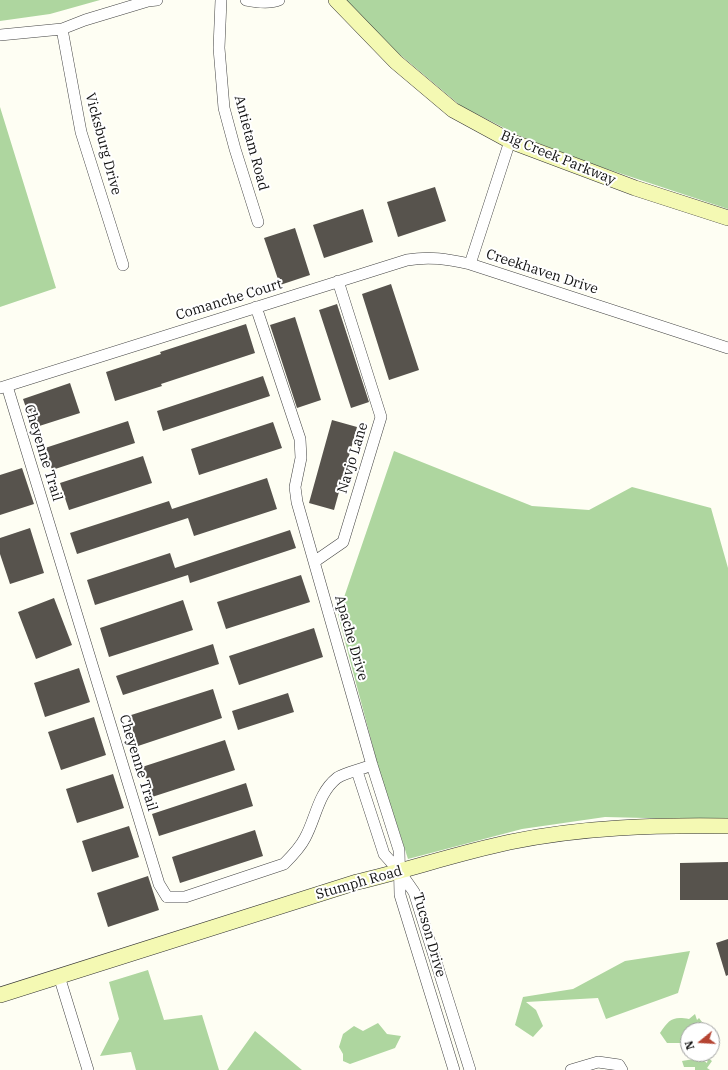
<!DOCTYPE html>
<html>
<head>
<meta charset="utf-8">
<style>
  body { margin:0 }
  #map { position:relative; width:728px; height:1070px; overflow:hidden; background:#fefef3; font-family:"IBM Plex Serif",serif }
  canvas { display:block }
  .north { position:absolute; left:680px; top:1022px; width:40px; height:40px; box-sizing:border-box; background:#fff; border:1px solid #9f9f9f; border-radius:50%; rotate:252deg; font-size:11px; font-weight:700; line-height:16px; text-align:center; color:#101010 }
  .north::after { content:''; display:block; margin:auto; width:14px; height:18px; background:#b54432; clip-path:polygon(50% 0,100% 100%,50% 72%,0 100%) }
</style>
</head>
<body>
<div id="map">
<canvas width="728" height="1070"></canvas>
<div class="north">N</div>
</div>
<script>
const c = document.querySelector('canvas').getContext('2d');
c.lineJoin = 'round';
function fill(path, color) { c.fillStyle = color; c.fill(path, 'evenodd'); }
function stroke(path, color, width, dash) { c.strokeStyle = color; c.lineWidth = width; c.lineCap = dash ? 'butt' : 'round'; c.setLineDash(dash || []); c.stroke(path); }
function write(font, color, halo, rows, align = 'center') {
  c.font = font + ' "IBM Plex Serif",serif'; c.lineWidth = 4; c.setLineDash([]); c.textBaseline = 'middle'; c.strokeStyle = halo; c.fillStyle = color; for (const [text, x, y, turn = 0] of rows) {
    c.save(); c.translate(x, y); c.rotate((+turn || 0) * Math.PI / 180); c.textAlign = isNaN(turn) ? turn : align; if (halo) c.strokeText(text, 0, 0); c.fillText(text, 0, 0); c.restore();
  }
}
fill(new Path2D(`
  M0 0H100L50 14 0 21Z
  M345 0H728V209L595 165 520 136 461 106 385 42Z
  M0 107 56 288 0 307Z
  M394 451 532 506 589 510 632 487 711 508 728 568V820L605 817 522 829 408 859 378 766 338 615Z
  M690 951 678 993 606 1019 598 998 526 1002 536 1010 543 1026 533 1037 515 1025 523 997 573 989 625 961Z
  M148 970 164 1020 202 1015 219 1070H136L131 1052 100 1056 119 1019 109 982Z
  M695 1014 697 1020 699 1018 708 1030H688V1039L680 1043H667L660 1033C669 1020 672 1016 689 1019Z
  M378 1023 387 1034 401 1036 395 1048 350 1064 343 1061V1054L339 1047 343 1034 354 1026 363 1031Z
  M255 1031 302 1070H227Z
  M700 1058 707 1063 708 1058 712 1061 707 1068 710 1070H695V1067H684L682 1061Z`), '#aed69f');
fill(new Path2D(`
  M435 187 446 221 398 237 387 202Z
  M363 209 373 242 324 258 313 225Z
  M295 228 310 275 280 285 264 238Z
  M391 284 419 370 389 380 362 294Z
  M337 304 369 402 351 408 319 310Z
  M295 317 321 400 297 408 270 325Z
  M246 324 255 353 161 384 162 386 115 401 106 372 161 354 160 352Z
  M263 376 270 396 163 431 157 411Z
  M70 383 80 413 33 428 23 399Z
  M332 420 357 427 334 510 309 503Z
  M128 421 135 443 52 470 45 448Z
  M273 422 282 448 199 475 191 449Z
  M143 456 152 483 69 510 60 483Z
  M22 468 34 504 0 515V475Z
  M267 478 277 509 194 536 188 518 77 554 70 533 169 501 172 509Z
  M30 528 44 573 10 584 0 554V538Z
  M290 530 296 548 190 583 188 575 95 605 87 580 170 553 175 568Z
  M301 575 310 602 226 629 217 602Z
  M54 598 72 645 36 659 18 612Z
  M183 600 193 630 109 657 100 628Z
  M314 628 323 657 239 685 229 656Z
  M213 644 219 664 123 695 116 676Z
  M79 668 90 702 45 717 34 683Z
  M213 689 222 718 138 746 128 716Z
  M288 693 294 712 238 730 232 711Z
  M94 717 106 755 61 770 48 732Z
  M225 740 235 770 152 797 142 767Z
  M113 774 124 808 77 823 66 789Z
  M246 783 253 806 159 836 152 814Z
  M129 826 139 857 92 872 82 841Z
  M255 830 263 856 180 883 172 857Z
  M728 862V900H680V863Z
  M148 876 159 910 108 927 97 893Z
  M728 939V975L726 976 716 943Z`), '#57534d');
const street = new Path2D(`
  M221 0 219 48 224 108 235 149 258 222
  M246 0C256 2 269 4 279 0
  M62 29 81 132 123 265
  M0 35 62 29 85 20 148 1 157 0
  M470 264 510 141
  M256 307 300 439 301 458 295 487 297 502 372 765 399 850 400 895 454 1070
  M7 386 159 884 167 897H185L284 864C292 856 300 848 305 838 316 818 318 793 337 778 344 773 363 769 372 765
  M0 388 407 260C430 256 447 259 470 264L728 348
  M314 562 343 542 381 417 338 281
  M357 771 384 854 400 872 414 892 470 1070
  M59 976 88 1070
  M571 1070 598 1062 619 1065 622 1070`);
const secondary = new Path2D(`
  M336 0 396 62 453 110 510 141 635 188 728 218
  M0 995 357 882C408 870 458 853 510 842 582 827 655 825 728 826`);
stroke(street, '#434343', 12);
stroke(secondary, '#323232', 16);
stroke(street, '#fff', 11);
stroke(secondary, '#f4f9b3', 15);
write('14px', '#101010', '#fff', [
  ["Antietam Road",251,143,75],
  ["Vicksburg Drive",103,144,75],
  ["Big Creek Parkway",558,158,22],
  ["Creekhaven Drive",542,272,18],
  ["Comanche Court",229,300,-17],
  ["Cheyenne Trail",43,453,73],
  ["Navjo Lane",353,458,-73],
  ["Apache Drive",351,638,74],
  ["Cheyenne Trail",138,763,73],
  ["Stumph Road",359,883,-16],
  ["Tucson Drive",429,935,74]
]);
</script>
</body>
</html>
